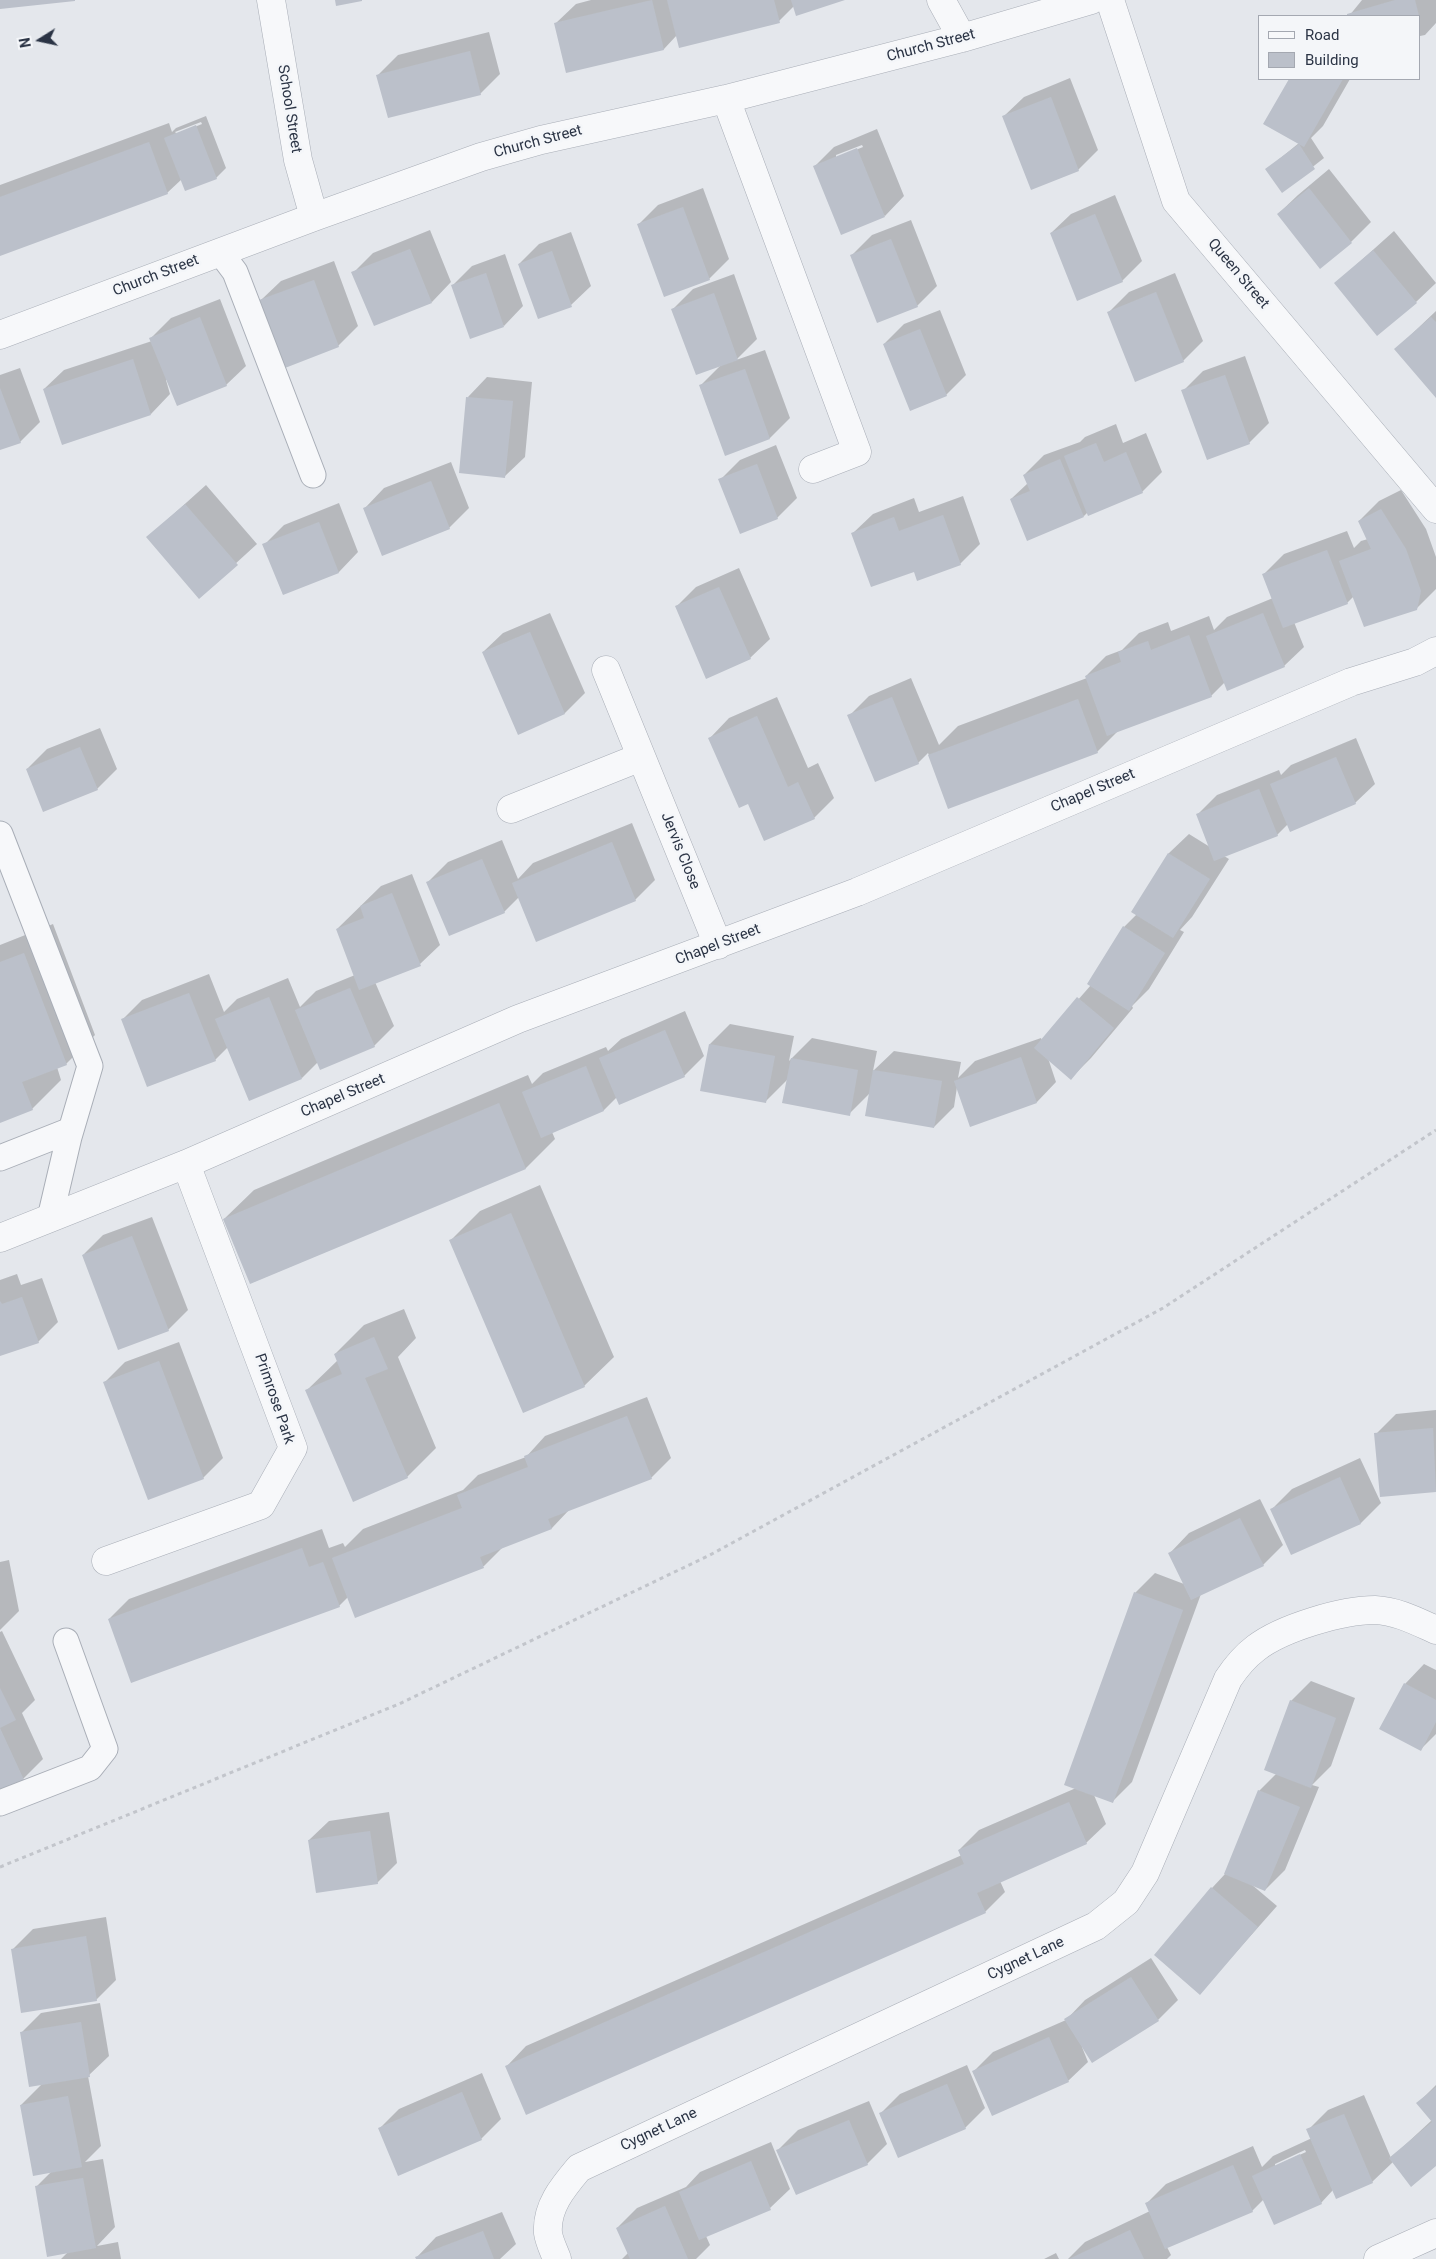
<!DOCTYPE html>
<html>
<head>
<meta charset="utf-8">
<style>
  body { margin:0 }
  #map { position:relative; width:1436px; height:2259px; overflow:hidden; background:#e4e7ec; font-family:Roboto,sans-serif }
  canvas { display:block }
  .legend { position:absolute; left:1258px; top:15px; width:162px; height:65px; box-sizing:border-box; background:#f4f6f9; border:1px solid #a4a8b1; margin:0; padding:6px 9px; list-style:none; font-size:15px; color:#2b3445 }
  .legend li { display:flex; align-items:center; gap:10px; height:25px }
  .legend b { width:25px; border:1px solid #a4a8b1 }
  .north { position:absolute; left:15px; top:15px; width:50px; height:50px; -webkit-text-stroke:4px #f4f6f9; paint-order:stroke; rotate:260deg; font-size:14px; font-weight:700; line-height:20px; text-align:center; color:#2b3445 }
  .north::after { content:''; display:block; margin:auto; width:18px; height:22px; background:#2b3445; clip-path:polygon(50% 0,100% 100%,50% 72%,0 100%) }
</style>
</head>
<body>
<div id="map">
<canvas width="1436" height="2259"></canvas>
<ul class="legend">
<li><b style="height:6px;background:#f7f8fa"></b>Road</li>
<li><b style="height:14px;background:#bbc0ca"></b>Building</li>
</ul>
<div class="north">N</div>
</div>
<script>
const c = document.querySelector('canvas').getContext('2d');
c.lineJoin = 'round';
function fill(path, color) { c.fillStyle = color; c.fill(path, 'evenodd'); }
function stroke(path, color, width, dash) { c.strokeStyle = color; c.lineWidth = width; c.lineCap = dash ? 'butt' : 'round'; c.setLineDash(dash || []); c.stroke(path); }
function write(font, color, halo, rows, align = 'center') {
  c.font = font + ' Roboto,sans-serif'; c.lineWidth = 5; c.setLineDash([]); c.textBaseline = 'middle'; c.strokeStyle = halo; c.fillStyle = color; for (const [text, x, y, turn = 0] of rows) {
    c.save(); c.translate(x, y); c.rotate((+turn || 0) * Math.PI / 180); c.textAlign = isNaN(turn) ? turn : align; if (halo) c.strokeText(text, 0, 0); c.fillText(text, 0, 0); c.restore();
  }
}
fill(new Path2D(`
  M591 0H842L794 6 779 21 677 35 664 49 567 71 556 23 576 4Z
  M1362 0H1436V23L1425 35 1420 36V16H1349Z
  M489 32 500 74 480 94 378 75 398 55Z
  M1070 78 1098 150 1078 170 1004 116 1024 97Z
  M1290 79H1350L1323 126 1311 138 1324 158 1282 191 1267 169 1299 143 1265 123Z
  M206 116 226 168 216 178 182 179 167 193 0 255V185L169 123 172 132 176 128ZM201 122 202 124 177 134 175 132Z
  M877 129 904 196 885 216 814 167 834 147ZM862 145 863 147 836 158V155Z
  M1329 169 1371 222 1351 242 1320 267 1278 214 1298 195Z
  M703 188 729 259 709 279 638 225 658 205Z
  M1115 195 1142 261 1122 281 1051 233 1071 214Z
  M911 220 937 286 917 306 852 255 872 235Z
  M430 230 451 282 432 302 353 273 373 253Z
  M1394 231 1436 283 1416 302 1336 283Z
  M571 232 591 286 571 305 519 264 539 244Z
  M505 254 523 306 504 326 452 286 472 266Z
  M334 261 358 326 338 346 261 300 281 281Z
  M1175 273 1203 341 1183 361 1109 312 1129 292Z
  M734 274 757 339 736 360 765 350 790 418 770 438 725 454 700 386 722 364 673 309 693 289Z
  M220 299 246 366 226 385 166 380 170 394 151 414 44 389 64 370 152 341 151 338 171 318Z
  M940 310 966 375 946 395 884 344 904 324Z
  M1436 311V396L1396 349Z
  M1245 356 1269 423 1249 443 1183 391 1203 371Z
  M20 368 40 422 20 442 0 449V375Z
  M487 377 532 382 525 457 505 476 468 397Z
  M1116 424 1123 443 1146 433 1162 472 1142 492 1088 512 1084 516 1011 499 1028 483 1024 475 1044 455 1080 442 1085 437Z
  M776 445 797 498 777 518 720 480 740 460Z
  M451 462 469 508 449 528 365 508 384 488Z
  M206 485 257 544 199 597 148 537Z
  M1401 490 1426 529 1436 557V589L1416 609 1354 596 1347 603 1294 622 1304 647 1284 666 1225 682 1211 696 1119 730 1097 752 949 807 928 753 918 763 849 716 869 696 911 678 939 745 958 726 1087 678 1086 676 1106 656 1122 650 1139 633 1168 622 1171 631 1209 616 1214 630 1227 617 1273 598 1264 574 1284 554 1347 531 1354 548 1361 541 1368 539 1359 521 1379 501Z
  M963 496 980 544 960 564 915 570 853 533 873 514 914 498 919 512Z
  M339 503 358 552 339 572 283 594 264 545 284 525Z
  M739 568 770 639 750 658 676 607 696 587Z
  M550 613 585 693 565 713 518 733 483 652 503 633Z
  M777 697 808 768 818 763 834 798 814 818 749 802 710 738 729 718Z
  M100 728 117 769 97 789 27 769 47 749Z
  M1356 738 1375 784 1355 803 1288 824 1277 835 1224 856 1229 859 1192 917 1180 930 1184 932 1149 989 1132 1006 1133 1008 1091 1058 1071 1078 1048 1058 1056 1082 1037 1102 957 1087 954 1107 934 1127 870 1093 849 1114 788 1079 766 1101 702 1090 710 1044 730 1024 794 1036 789 1061 812 1038 877 1051 873 1071 894 1051 961 1062 958 1078 975 1061 1041 1038 1042 1041 1091 985 1124 927 1137 914 1133 912 1169 853 1189 834 1210 847 1198 814 1217 795 1279 770 1281 775 1291 765Z
  M632 823 655 880 635 900 519 897 504 912 428 882 448 862 502 840 518 879 533 863Z
  M412 874 440 945 420 964 375 982 394 1026 374 1046 318 1062 302 1078 228 1047 215 1060 122 1020 142 1000 209 974 224 1012 237 999 288 978 300 1007 316 991 355 975 337 929 381 886Z
  M53 924 95 1035 66 1064 57 1067 61 1080 32 1109 0 1121V945Z
  M685 1011 704 1056 684 1076 619 1103 617 1097 604 1110 552 1132 555 1139 526 1168 251 1283 224 1219 254 1190 528 1075 532 1084 543 1073 606 1047 608 1051 621 1039Z
  M540 1185 614 1357 584 1386 524 1412 451 1240 480 1211Z
  M152 1217 188 1310 168 1330 83 1255 103 1235Z
  M17 1274 21 1285 42 1278 58 1322 38 1342 0 1355V1280Z
  M404 1309 416 1338 398 1357 436 1448 407 1477 307 1390 338 1360 335 1354 364 1325Z
  M179 1342 223 1458 203 1478 105 1382 125 1362Z
  M647 1397 671 1458 651 1478 570 1509 552 1528 504 1546 484 1566 355 1616 348 1597 339 1606 109 1619 129 1599 322 1529 329 1548 343 1543 345 1547 363 1529 463 1490 478 1475 526 1457 545 1436Z
  M1436 1410V1491L1381 1496 1376 1434 1396 1414Z
  M1360 1458 1381 1503 1361 1523 1292 1553 1272 1509 1292 1489Z
  M1260 1499 1283 1545 1263 1565 1201 1594 1132 1782 1112 1802 1094 1795 1106 1824 1086 1843 1000 1881 1005 1892 985 1912 507 2066 526 2046 962 1855 959 1850 979 1830 1076 1788 1135 1593 1155 1573 1184 1584 1170 1553 1189 1533Z
  M9 1560 19 1611 0 1630V1562Z
  M2 1631 35 1700 22 1713 43 1759 23 1779 0 1790V1632Z
  M1424 1664 1436 1670V1734L1420 1750 1405 1684Z
  M1311 1681 1355 1698 1331 1766 1312 1785 1319 1787 1285 1870 1265 1890 1251 1884 1277 1906 1200 1993 1212 1888 1225 1874 1259 1791 1276 1774 1291 1701Z
  M389 1812 397 1863 377 1883 309 1840 329 1821Z
  M106 1917 116 1980 96 2000 13 1949 33 1929Z
  M1151 1958 1178 2000 1158 2020 1082 2047 1088 2062 1068 2081 974 2071 993 2052 1066 2020 1085 2000Z
  M100 2003 109 2056 88 2076 101 2146 85 2162 103 2159 115 2227 97 2246 118 2242 121 2259H61L68 2252 36 2187 52 2171 21 2105 42 2084 21 2033 41 2013Z
  M967 2065 985 2108 965 2128 880 2114 900 2094Z
  M482 2073 501 2119 481 2139 379 2129 399 2109Z
  M1436 2085V2165L1393 2162 1372 2182 1333 2190 1321 2203 1264 2199 1252 2211 1167 2247 1171 2255 1167 2259H1068L1085 2242 1150 2211 1147 2203 1166 2184 1253 2146 1262 2167 1273 2156 1312 2138 1308 2130 1328 2110 1364 2095 1391 2158 1432 2120 1418 2103ZM1305 2150 1306 2152 1275 2166V2164Z
  M869 2101 887 2144 867 2164 778 2150 798 2130Z
  M771 2142 790 2189 770 2208 706 2236 710 2245 696 2259H622L628 2253 617 2228 637 2208 686 2187 700 2172Z
  M502 2212 516 2244 500 2259H417V2257L436 2237Z
  M1056 2253 1059 2259H1044Z`), '#0003');
fill(new Path2D(`
  M0 0H75V1L0 9Z
  M335 0H362V1L336 6Z
  M652 0 664 50 566 73 554 23Z
  M667 0H774L780 23 679 48Z
  M791 0H845L796 16Z
  M1395 0H1415L1419 16H1347V14Z
  M470 51 481 95 388 118 376 75Z
  M1289 79H1343L1304 147 1263 124Z
  M1051 97 1079 171 1031 190 1002 116Z
  M196 125 217 179 185 191 164 138Z
  M149 142 168 194 0 256V197Z
  M1299 144 1315 169 1282 193 1265 169Z
  M857 148 885 217 841 235 813 166Z
  M1309 188 1352 243 1320 269 1277 214Z
  M683 207 710 280 664 297 637 224Z
  M1095 214 1123 282 1077 301 1050 233Z
  M891 239 918 307 877 323 850 255Z
  M410 249 432 303 374 326 351 272Z
  M1373 250 1417 303 1377 336 1334 283Z
  M552 251 572 307 538 319 518 264Z
  M486 273 504 327 470 339 451 285Z
  M314 280 339 347 285 368 259 300Z
  M1156 292 1184 362 1135 382 1107 312Z
  M714 293 738 360 696 375 671 309Z
  M200 317 227 386 177 406 149 338Z
  M1431 317 1436 322V398L1394 349Z
  M920 329 947 396 910 411 883 344Z
  M133 359 151 415 62 445 43 389Z
  M745 369 770 439 725 456 699 385Z
  M1225 375 1250 444 1207 460 1181 390Z
  M0 388 21 443 0 450Z
  M466 397 513 401 505 478 459 473Z
  M1096 443 1104 462 1126 452 1143 493 1088 516 1064 456Z
  M1060 459 1084 517 1027 541 1010 499 1030 491 1023 475Z
  M757 464 778 519 740 534 718 479Z
  M431 481 450 529 382 556 363 508Z
  M185 504 238 565 199 599 146 537Z
  M1381 509 1406 549 1421 591 1417 610 1364 627 1339 561 1371 549 1358 521Z
  M943 515 961 565 917 581 914 572 871 587 851 533 894 517 899 531Z
  M319 522 339 573 283 595 262 544Z
  M1327 550 1348 604 1283 628 1262 574Z
  M719 587 751 659 706 679 675 606Z
  M1263 613 1285 667 1227 691 1206 636Z
  M530 632 565 714 518 735 482 652Z
  M1189 635 1212 697 1107 736 1085 676 1121 662 1118 652 1148 641 1151 650Z
  M892 697 919 764 875 782 847 715Z
  M1078 699 1098 753 948 809 928 755Z
  M757 716 788 787 798 782 815 819 764 841 748 804 739 808 708 738Z
  M80 747 98 790 43 812 26 769Z
  M1336 757 1356 804 1290 832 1270 784Z
  M1259 789 1278 836 1214 861 1196 814Z
  M612 842 636 901 536 942 512 883Z
  M1168 853 1210 879 1173 938 1131 912Z
  M482 859 505 913 449 936 426 882Z
  M392 893 421 966 359 990 336 929 364 918 360 906Z
  M1123 926 1165 953 1129 1011 1087 984Z
  M24 953 67 1065 22 1082 33 1110 0 1123V962Z
  M350 988 375 1047 320 1070 295 1010Z
  M189 993 216 1061 147 1087 121 1019Z
  M269 997 302 1079 249 1101 215 1019Z
  M1077 997 1114 1028 1071 1080 1034 1048Z
  M665 1030 685 1077 619 1105 599 1058Z
  M709 1044 775 1056 766 1103 700 1091Z
  M1021 1057 1037 1103 970 1127 954 1081Z
  M791 1058 858 1070 850 1116 782 1103Z
  M586 1066 604 1111 541 1138 522 1092Z
  M873 1070 942 1081 934 1128 865 1116Z
  M499 1103 526 1169 250 1284 223 1219Z
  M511 1213 585 1387 523 1413 449 1240Z
  M132 1236 169 1331 118 1350 82 1255Z
  M22 1297 39 1343 0 1356V1301L2 1304Z
  M374 1337 388 1369 365 1378 408 1478 353 1502 305 1390 342 1374 334 1354Z
  M159 1361 204 1479 148 1500 103 1382Z
  M627 1416 652 1479 548 1519 552 1529 480 1557 484 1568 355 1618 332 1558 462 1508 457 1495 528 1467 524 1456Z
  M1433 1428 1436 1492 1380 1497 1374 1433Z
  M1340 1477 1361 1524 1291 1555 1270 1509Z
  M1240 1518 1264 1566 1191 1600 1168 1553Z
  M302 1548 309 1567 323 1562 340 1607 131 1683 108 1619Z
  M1134 1592 1183 1610 1113 1803 1064 1785Z
  M1404 1683 1436 1700V1722L1421 1751 1379 1729Z
  M0 1688 16 1720 0 1728Z
  M1290 1700 1336 1718 1311 1788 1264 1770Z
  M0 1728 24 1780 0 1792Z
  M1258 1790 1300 1807 1265 1891 1224 1874Z
  M1069 1802 1087 1844 977 1893 986 1913 526 2115 505 2066 964 1864 958 1850Z
  M370 1831 378 1884 316 1893 308 1840Z
  M1211 1887 1258 1927 1200 1995 1154 1955Z
  M86 1936 97 2001 21 2013 11 1949Z
  M1131 1977 1159 2021 1092 2063 1064 2019Z
  M81 2022 90 2077 29 2087 20 2032Z
  M1049 2037 1069 2082 992 2116 972 2071Z
  M947 2084 966 2129 898 2158 879 2113Z
  M1436 2087V2166L1411 2187 1389 2158 1432 2122 1416 2103Z
  M462 2092 482 2140 398 2176 378 2128Z
  M68 2096 82 2167 33 2176 20 2105Z
  M1344 2114 1373 2183 1336 2199 1306 2129Z
  M849 2120 868 2165 796 2195 776 2150Z
  M1300 2154 1322 2204 1274 2225 1252 2176Z
  M751 2161 771 2210 699 2240 679 2192Z
  M1233 2165 1253 2212 1165 2249 1145 2203Z
  M83 2178 96 2248 47 2257 35 2186Z
  M665 2206 688 2259H630L616 2228Z
  M1130 2230 1144 2259H1069Z
  M483 2231 494 2259H416L415 2257Z`), '#bbc0ca');
const service = new Path2D(`
  M220 252 235 272 313 475
  M0 834 90 1066 69 1137 50 1218
  M0 1158 71 1130
  M0 1803 90 1768 105 1749 66 1641`);
const minor = new Path2D(`
  M271 0 298 160 314 217
  M941 0 962 38
  M1110 0 1176 201 1436 509
  M726 99 857 452 813 469
  M0 335 314 217 481 157 541 140 726 99 962 38 1091 0
  M606 670 718 945
  M511 809 641 757
  M0 1238 186 1164 518 1019 857 892 1351 682 1415 662 1436 651
  M106 1561 261 1505 293 1448 186 1164
  M557 2259C554 2251 549 2241 548 2233 546 2207 563 2187 579 2168L1096 1926 1126 1902 1145 1873 1228 1679C1236 1667 1244 1657 1256 1648 1282 1628 1342 1610 1375 1610 1397 1611 1416 1621 1436 1630
  M1378 2259 1436 2233`);
stroke(service, '#a9aeb7', 27);
stroke(minor, '#a9aeb7', 29);
stroke(new Path2D(`
  M0 1867 399 1704 710 1555 1163 1308 1436 1130`), '#c2c5cb', 3, [4, 4]);
stroke(service, '#f7f8fa', 25);
stroke(minor, '#f7f8fa', 28);
write('15px', '#2b3445', '#f4f6f9', [
  ["Church Street",931,46,-15],
  ["School Street",289,109,81],
  ["Church Street",538,142,-15],
  ["Queen Street",1238,274,50],
  ["Church Street",156,276,-21],
  ["Chapel Street",1093,791,-23],
  ["Jervis Close",680,851,68],
  ["Chapel Street",718,945,-21],
  ["Chapel Street",343,1096,-23],
  ["Primrose Park",274,1399,71],
  ["Cygnet Lane",1026,1959,-25],
  ["Cygnet Lane",659,2130,-25]
]);
</script>
</body>
</html>
